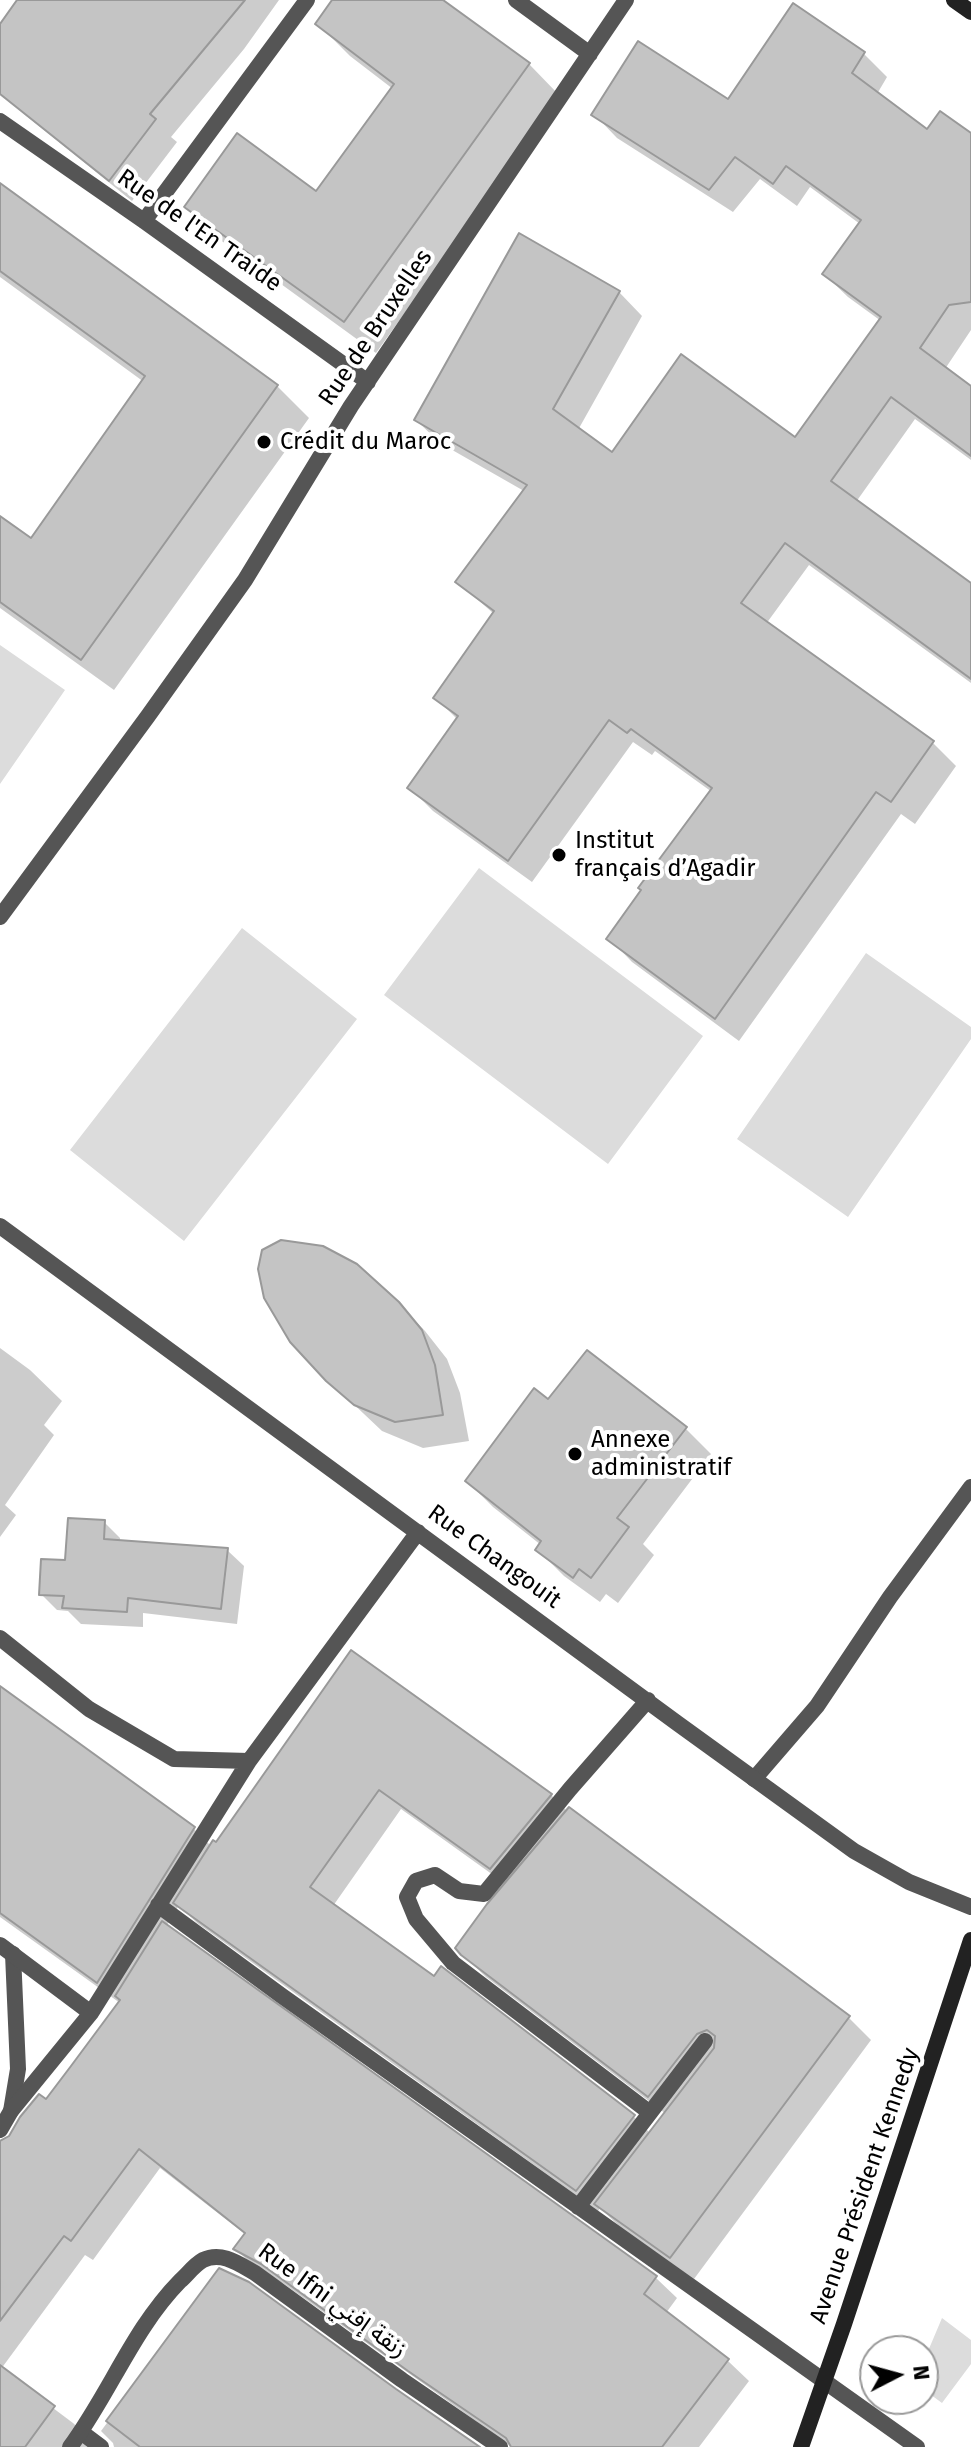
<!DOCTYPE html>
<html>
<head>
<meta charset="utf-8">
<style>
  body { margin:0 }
  #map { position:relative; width:971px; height:2447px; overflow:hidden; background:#fff; font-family:"Fira Sans",sans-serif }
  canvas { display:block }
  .north { position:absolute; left:859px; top:2335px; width:80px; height:80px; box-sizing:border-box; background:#fff; border:2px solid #999; border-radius:50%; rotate:84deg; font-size:22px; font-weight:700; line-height:32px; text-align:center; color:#000 }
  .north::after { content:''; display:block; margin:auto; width:28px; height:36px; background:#000; clip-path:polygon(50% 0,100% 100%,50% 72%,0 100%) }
</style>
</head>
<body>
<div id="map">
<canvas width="971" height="2447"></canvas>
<div class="north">N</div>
</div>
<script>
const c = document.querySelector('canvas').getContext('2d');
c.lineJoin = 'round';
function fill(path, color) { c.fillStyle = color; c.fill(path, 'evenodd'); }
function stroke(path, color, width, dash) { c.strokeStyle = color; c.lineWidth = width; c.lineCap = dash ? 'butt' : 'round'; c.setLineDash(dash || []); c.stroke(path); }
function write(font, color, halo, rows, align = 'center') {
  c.font = font + ' "Fira Sans","Noto Sans Arabic",sans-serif'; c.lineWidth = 8; c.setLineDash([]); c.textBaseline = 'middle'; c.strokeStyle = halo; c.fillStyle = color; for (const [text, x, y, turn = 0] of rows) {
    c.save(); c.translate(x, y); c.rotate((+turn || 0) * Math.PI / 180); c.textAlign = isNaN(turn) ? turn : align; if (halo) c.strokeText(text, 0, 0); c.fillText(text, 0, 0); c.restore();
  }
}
fill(new Path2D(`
  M0 645 65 690 0 784Z
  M479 868 703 1036 608 1164 384 995Z
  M242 928 357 1019 184 1241 70 1150Z
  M866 953 971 1027V1039L848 1217 737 1139Z
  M942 2318 971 2340V2364L942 2403 923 2389V2363Z`), '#dcdcdc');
fill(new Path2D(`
  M19 0H279L244 49 171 137 177 142 132 201 24 114 1 92 0 28Z
  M335 0H439L529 64 560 96 376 353 219 239 187 207 317 194 393 89 350 56 318 24Z
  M864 54 887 77 877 94 927 132 971 136V330L945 369 971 389V460L915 419 856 502 971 585V683L809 565 766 624 933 743 956 766 915 824 901 814 739 1041 632 962 609 938 712 792 655 751 652 755 633 742 532 882 433 811 409 787 458 720 435 697 494 614 458 582 524 491 440 443 416 420 619 292 642 316 578 430 612 455 796 440 881 321 848 297 824 274 860 224 810 187 797 206 760 179 733 212 617 138 594 114 728 102Z
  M0 185 277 386 309 418 114 690 0 608V518L31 541 144 382 0 277Z
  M398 1303 425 1331 447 1359 460 1393 469 1441 423 1448 382 1431 327 1379Z
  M0 1348 30 1370 62 1401 44 1425 54 1435 5 1505 16 1515 0 1537Z
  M549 1402 685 1428 711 1454 643 1544 654 1555 618 1603 606 1594 600 1602 564 1576 538 1550 541 1545 493 1507 467 1481Z
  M104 1522 120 1538V1542L227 1550 244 1566 237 1624 143 1613V1627L81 1624 68 1611 57 1610 41 1594Z
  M351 1653 551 1795 568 1812 849 2018 871 2040 694 2279 619 2226 600 2208 598 2211 197 1923 179 1905 166 1927 656 2278 677 2298 666 2313 728 2361 749 2381 699 2447H512L284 2284 256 2269 236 2249 246 2235 160 2168 93 2260 85 2255 1 2369 73 2423 94 2443 92 2447H0V2142H6L47 2102 120 2003 0 1917V1689L193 1828 211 1846 216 1845ZM401 1809 507 1885 462 1954 486 1977 666 2114 651 2134 633 2116 333 1906Z
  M219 2271 477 2447H114L113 2443 101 2431Z`), '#0003');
const building = new Path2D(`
  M17 0H245L150 114 156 119 109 181 0 94V24Z
  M332 0H443L530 63 344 322 184 207 237 133 316 191 394 84 315 24Z
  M793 3 865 52 852 73 927 129 940 111 971 133V302L949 305 920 348 971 386V456L891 397 831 481 971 583V679L785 543 741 603 934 741 891 802 876 792 715 1019 606 939 641 890 638 888 712 788 631 729 627 733 609 720 508 861 407 788 458 716 433 698 494 611 455 582 527 485 414 420 519 233 620 291 553 409 612 452 681 354 795 437 881 317 822 274 861 220 786 166 773 184 735 157 709 190 591 115 638 41 728 99Z
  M0 183 278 385 81 660 0 602V516L31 538 145 376 0 271Z
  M281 1240 323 1246 357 1264 399 1302 422 1330 435 1365 443 1415 395 1422 354 1405 326 1381 290 1342 264 1298 258 1269 262 1250Z
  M587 1350 687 1427 617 1518 629 1527 591 1578 579 1569 573 1578 535 1550 541 1541 465 1481 534 1388 548 1399Z
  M68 1518 105 1520 104 1539 228 1548 221 1609 128 1598 127 1612 62 1608 64 1596 39 1595 41 1559 65 1560Z
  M351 1650 552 1794 490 1869 379 1790 310 1887 434 1976 441 1966 635 2115 576 2191 173 1903 213 1840 216 1842Z
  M0 1686 195 1827 97 1983 0 1913Z
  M569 1807 850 2016 670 2258 594 2204 714 2048 715 2036 707 2030 697 2034 648 2097 461 1955 455 1948 487 1904Z
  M162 1921 657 2276 644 2294 729 2359 662 2447H511L506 2438 408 2371 261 2264 233 2249 245 2233 139 2149 71 2241 64 2236 0 2321V2141L9 2136 20 2117 39 2094 46 2099 71 2066 120 2000 115 1996Z
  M219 2268 249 2282 396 2389 480 2447H140L106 2421Z
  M0 2365 55 2406 25 2447H0Z`);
fill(building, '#c4c4c4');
stroke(building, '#999', 2);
stroke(new Path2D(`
  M754 1779 817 1706 890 1597 971 1487
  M11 2111 18 2069 13 1954
  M81 2432 101 2447`), '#555', 16);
stroke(new Path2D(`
  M516 0 590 54
  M0 121 144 221 368 382
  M144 221 307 0
  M0 917 148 716 245 580 351 406 626 0
  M0 1226 677 1723 854 1851 909 1882 971 1907
  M0 1638 89 1709 174 1759 249 1761
  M648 1700 570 1789 484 1894 459 1891 435 1875 416 1881 407 1897 416 1919 453 1963 649 2112
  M158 1905 282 1996 917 2447
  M0 1945 91 2013
  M0 2130 11 2111 91 2013 249 1761 418 1532
  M578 2207 705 2041
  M70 2447C110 2393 133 2329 180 2281 187 2275 194 2265 203 2260 222 2251 239 2264 255 2273L402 2380 500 2447`), '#555', 16);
stroke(new Path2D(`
  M954 0 971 12
  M801 2447 844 2324 971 1940`), '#222', 16);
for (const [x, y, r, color] of [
  [264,442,8,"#000"],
  [559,855,8,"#000"],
  [575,1454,8,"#000"]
]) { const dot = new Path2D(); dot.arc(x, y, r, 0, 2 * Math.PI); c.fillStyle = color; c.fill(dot); stroke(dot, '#fff', 3); }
write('24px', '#000', '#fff', [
  ["Rue de l'En Traide",199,231,35],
  ["Rue de Bruxelles",376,328,-56],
  ["Rue Changouit",494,1557,36],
  ["Avenue Président Kennedy",865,2186,-71],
  ["Rue Ifni زنقة إفني",332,2301,36]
]);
write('24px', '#000', '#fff', [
  ["Crédit du Maroc",280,442],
  ["Institut",575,841],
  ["français d’Agadir",575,869],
  ["Annexe",591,1440],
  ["administratif",591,1468]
], 'left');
</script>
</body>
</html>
